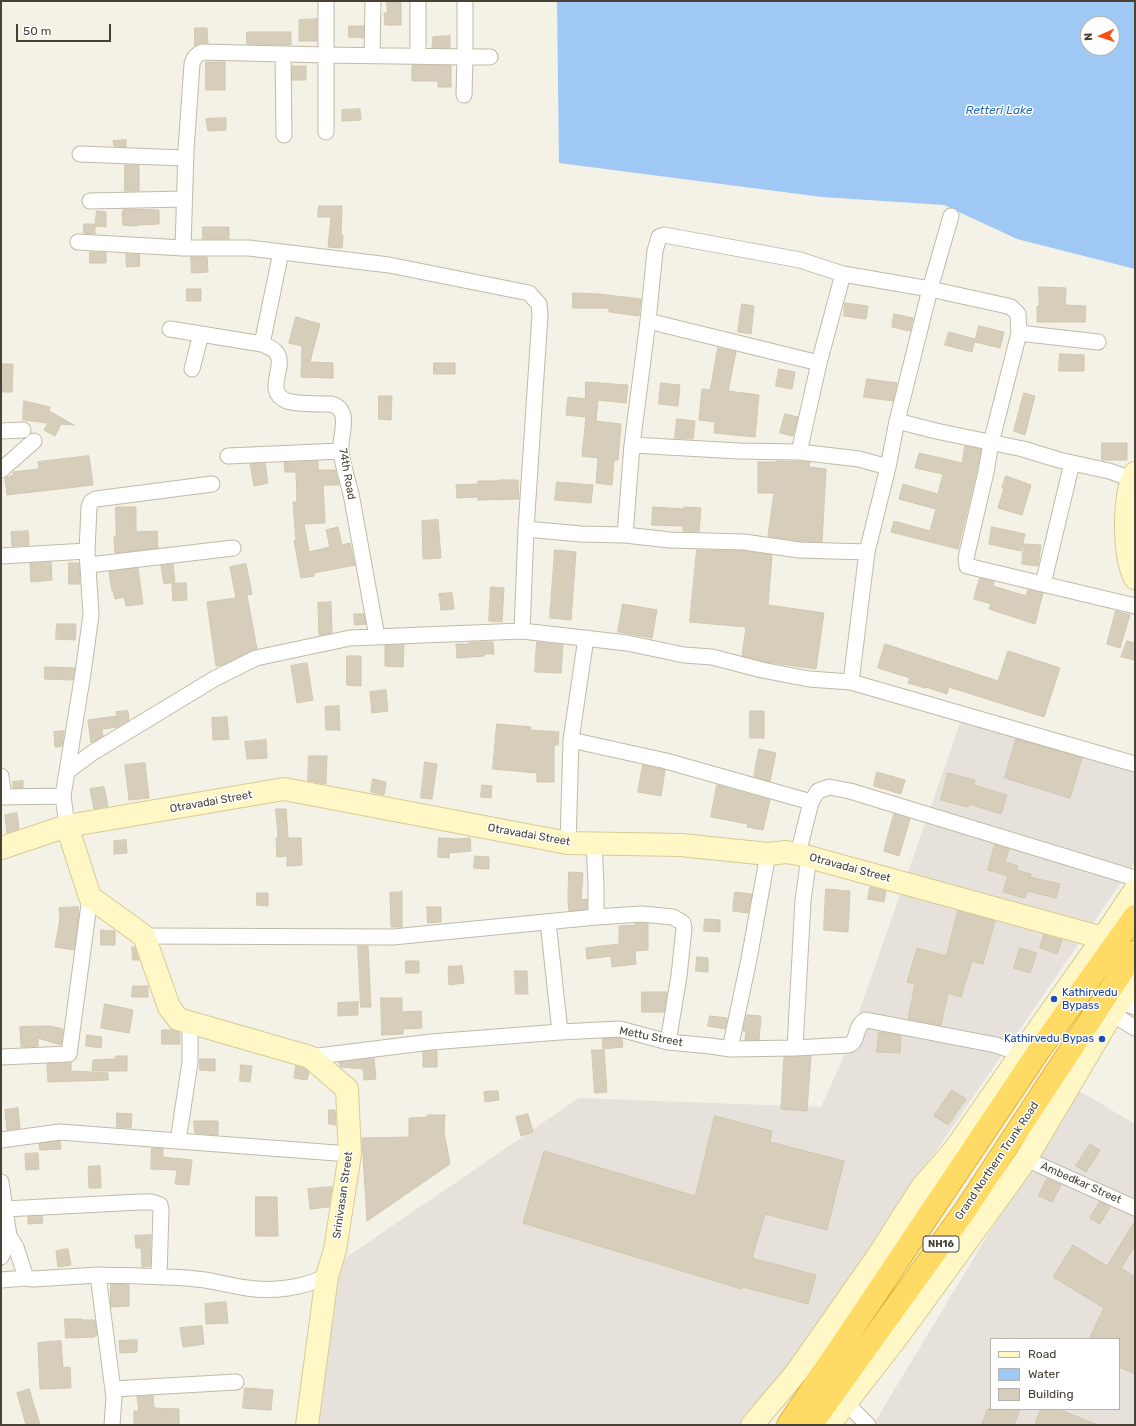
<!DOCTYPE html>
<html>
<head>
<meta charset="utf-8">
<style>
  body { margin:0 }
  #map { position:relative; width:1136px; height:1426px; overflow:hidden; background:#f4f1e6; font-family:Rubik,sans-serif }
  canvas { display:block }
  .frame { position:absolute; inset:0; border:2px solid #474235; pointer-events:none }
  .legend { position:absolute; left:990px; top:1338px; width:130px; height:72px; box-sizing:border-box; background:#fff; border:1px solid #b5b3ae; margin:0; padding:5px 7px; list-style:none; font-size:12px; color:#474235 }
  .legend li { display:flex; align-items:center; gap:8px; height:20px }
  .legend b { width:20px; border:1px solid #b5b3ae }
  .north { position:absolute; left:1080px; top:16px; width:40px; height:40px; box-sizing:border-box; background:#fff; border:1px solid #b5b3ae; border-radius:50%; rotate:267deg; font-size:11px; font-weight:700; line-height:16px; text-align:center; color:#474235 }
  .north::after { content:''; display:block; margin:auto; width:14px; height:18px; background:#ff4d12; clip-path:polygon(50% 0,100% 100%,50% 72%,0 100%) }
  .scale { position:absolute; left:16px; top:24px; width:95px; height:18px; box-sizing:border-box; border:2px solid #474235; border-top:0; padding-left:5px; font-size:12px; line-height:14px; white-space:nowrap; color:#474235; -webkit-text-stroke:3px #fff; paint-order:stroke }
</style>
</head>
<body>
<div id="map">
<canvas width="1136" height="1426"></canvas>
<div class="frame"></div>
<ul class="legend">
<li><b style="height:5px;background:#fff7c5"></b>Road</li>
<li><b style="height:11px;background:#9fc9f4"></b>Water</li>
<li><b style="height:11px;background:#d6cebb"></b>Building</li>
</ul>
<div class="north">N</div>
<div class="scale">50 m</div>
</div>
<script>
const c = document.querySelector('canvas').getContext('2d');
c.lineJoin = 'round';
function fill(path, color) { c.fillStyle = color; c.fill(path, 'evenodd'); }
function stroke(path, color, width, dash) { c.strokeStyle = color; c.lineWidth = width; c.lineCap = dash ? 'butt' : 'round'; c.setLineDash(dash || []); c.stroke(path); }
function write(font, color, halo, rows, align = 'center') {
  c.font = font + ' Rubik,sans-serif'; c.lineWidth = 3; c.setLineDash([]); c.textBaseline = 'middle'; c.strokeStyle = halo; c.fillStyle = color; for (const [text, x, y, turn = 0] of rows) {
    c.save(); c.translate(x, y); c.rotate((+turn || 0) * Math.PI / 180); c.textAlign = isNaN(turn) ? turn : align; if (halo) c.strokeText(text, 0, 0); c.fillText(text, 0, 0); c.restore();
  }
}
fill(new Path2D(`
  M964 712 1135 756V862L754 1415 744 1425H316L341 1261 579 1098 821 1107 842 1060Z
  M1076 1089 1135 1124V1425H873ZM991 1339H1119V1409H991Z`), '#e6e2db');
fill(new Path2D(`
  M557 1H1135V269L1017 239 944 205 822 197 559 163ZM1088 24H1112V48H1088Z`), '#9fc9f4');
const building = new Path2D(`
  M387 1H401V25H385L384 13H387Z
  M317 19V41H299V20Z
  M349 26H364L363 38 349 37Z
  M195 28H207L208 43H202L195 46Z
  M247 32H291V45L247 44Z
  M450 36V48H432L433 37Z
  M206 62H225V90H206Z
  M421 65 451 66V87H438V81H412V66Z
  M292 66H306V80H292Z
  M360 109 361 120 342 121V110Z
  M226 118V130L208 131 206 119Z
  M126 140V147L114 146 113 141Z
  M125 165H139V191H125Z
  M319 206H342L341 235H343L342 248 328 247 331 217H318Z
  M124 209 159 210V224L137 225V226L123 225 122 213Z
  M97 211 106 212V227L95 226Z
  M84 224H95V234L84 233Z
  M203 227H229V239H203Z
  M90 252 106 253V263H90Z
  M126 254H139L140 266 127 267Z
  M191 257H207L208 272 192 273Z
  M1039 287 1066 288 1065 305 1086 306 1085 322H1037V306H1039Z
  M187 289H201V301H187Z
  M573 293 599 294 641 299 639 316 609 312V308H573Z
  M845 303 868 306 866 319 844 316Z
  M742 304 754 306 751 334 738 332Z
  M894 314 913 318 910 331 892 327Z
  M296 317 320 324 310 362 333 363V378L301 377 302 346 289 343Z
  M979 326 1004 332 1000 348 975 342Z
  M949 332 975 339 972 352 945 345Z
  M718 348 736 352 728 391 759 395 755 437 714 433 715 422 699 420 702 389 710 390Z
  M1060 354 1084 355V371H1059Z
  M434 363H455V374H434Z
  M1 364H13L12 392H1Z
  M779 369 795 372 792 389 776 386Z
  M867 379 897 383 893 401 864 397Z
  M586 382 628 385 626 403 598 400 596 421 621 424 618 460H614L612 485 596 483 598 458 582 456 586 417 566 415 568 397 585 399Z
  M661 383 680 385 678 406 659 404Z
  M1024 393 1035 396 1025 435 1014 431Z
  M379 396H392L391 420 379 419Z
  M24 401 50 407 49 411 74 425 61 424 55 436 44 430 48 423 23 420Z
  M785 414 798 417 793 436 780 433Z
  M677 419 695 421 693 439 675 438Z
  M1102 443H1127V460H1102Z
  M965 446 981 449 977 470 958 549 891 532 894 521 930 531 936 509 899 499 903 484 938 494 943 474 915 468 919 453 962 463Z
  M89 456 93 485 7 495 5 478 13 475V472L39 469 38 462Z
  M318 461V470H335L339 485H323L325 523 304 524 309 552 330 547 326 530 338 527 342 545 350 543 355 565 314 573V576L301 578 294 541H296L293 502H297L296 472H285L284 463Z
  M777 461 810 462 809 467 826 469 822 542 800 541 768 536 774 493H758V462H777Z
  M265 463 268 483 254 486 250 464Z
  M1006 476 1031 485 1022 515 998 508 1004 488H1002Z
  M499 480H518L519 499 478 500V497L457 498 456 485 478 484V481H499Z
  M557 482 593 485 591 503 555 500Z
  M116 507H136V532L157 531 158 548 115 553 114 536H116Z
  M653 507 684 509V507L701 508 699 532 683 531V526L652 525Z
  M438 520 441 558 423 559 422 521Z
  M992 527 1025 534 1021 551 989 544Z
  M28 531 29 545 12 546 11 532Z
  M1024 544 1041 545 1038 566 1022 564Z
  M555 550 576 552 571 620 550 618Z
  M697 550 743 551 772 555 768 605 824 613 816 669 767 662 742 656 746 627 690 622Z
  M51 562 52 580 31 582 30 563Z
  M69 563H79L80 584H69Z
  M173 564 175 582 164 584 161 566Z
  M246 564 252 594 247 595 257 649 223 665 216 666 207 602 236 598 230 567Z
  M138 568 143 604 126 606 124 597 115 599 113 591H112L109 572Z
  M980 578 994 582 993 586 1026 596 1028 590 1043 593 1035 624 989 609 991 604 974 599Z
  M186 583 187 600 173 601 172 584Z
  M491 587 504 588 502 622 489 621Z
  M452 593 454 609 441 610 439 594Z
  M331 602 332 633 319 635 318 603Z
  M623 604 657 610 652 638 618 632Z
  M1116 611 1130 615 1120 648 1107 644Z
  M354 614H364L366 624 355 625Z
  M57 624H76L75 640 56 639Z
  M1127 641 1135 643V660L1121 657Z
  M469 642H493L494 654H484V656L457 658 456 644H470Z
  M537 642 563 645 561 673 535 672Z
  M885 644 998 681 1008 651 1060 668 1044 717 949 687 947 694 926 687 925 688 908 683 910 678 878 668Z
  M404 645 403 667 385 666V646Z
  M347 656H361V686L347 685Z
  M307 663 313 700 297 703 291 666Z
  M45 667 75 668 73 680 45 679Z
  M386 690 388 711 372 713 370 692Z
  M339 706 340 730H326L325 707Z
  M128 711 129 720 118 727 102 729 103 736 91 743 88 720 117 716 116 712Z
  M750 711H764V738H750Z
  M227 717 229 739 213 740 212 718Z
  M497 724 531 727 530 730 559 732 558 745H554V782H537V773L493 769Z
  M64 731 62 746 55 747 54 732Z
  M1016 739 1082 758 1070 798 1005 778Z
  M266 740 267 758 247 759 245 742Z
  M759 749 776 753 770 781 754 777Z
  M309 756H327L326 784 308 781Z
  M425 762 437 764 432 799 421 798Z
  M145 763 149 798 129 800 125 765Z
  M643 765 665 770 661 796 638 792Z
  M877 772 905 780 901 794 874 786Z
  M948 773 975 780 974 785 1007 795 1001 814 969 804 968 807 941 800Z
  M373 779 386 782 384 795 371 792Z
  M23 781V788H13V782Z
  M482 785 492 786 491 798 481 797Z
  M717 785 770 800 763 830 747 827 748 824 711 817Z
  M104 787 108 806 94 809 90 789Z
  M276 809H286L288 838H301L302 865 287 866V856L277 857 276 838H278Z
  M17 813 19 829 7 833 5 815Z
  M894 814 910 819 899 856 884 851Z
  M439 838 457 839 470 838 471 851 449 853V858L438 857Z
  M126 840 127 853 114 854V841Z
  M995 845 1009 849 1005 862 1018 866 1016 870 1031 874 1030 877 1060 884 1056 898 1027 891 1025 898 1003 892 1008 876 988 870Z
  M475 856 489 857V869L474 868Z
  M569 872 583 873 581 900 587 899V909L569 911 568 901Z
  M870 887 886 891 884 902 868 899Z
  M826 889 850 891 848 932 824 930Z
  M402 892V927H391L390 893Z
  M735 892 752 894 748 913 733 911Z
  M257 893H268V906L257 905Z
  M78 907 79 914 74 950 55 947 60 919 59 908Z
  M427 907H441V922L428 923Z
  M958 911 995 921 983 964 972 961 961 997 948 993 941 1025 908 1019 915 984 907 982 917 948 946 956Z
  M705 919 720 920V932L704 931Z
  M636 923 648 924V950L635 951 636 964 612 967 611 956 587 959 586 948 619 944V926L636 925Z
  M101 930 115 931V945H101Z
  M1044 935 1062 940 1057 954 1040 948Z
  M358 946H368L371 1007H361Z
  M132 947H135L139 960H133Z
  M1020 948 1037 953 1030 973 1014 968Z
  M697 957 708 958V972L696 971Z
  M406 961H419V973H406Z
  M462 966 464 983 449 985 448 967Z
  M515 971H527L528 994H516Z
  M133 986H148V997H132Z
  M642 992H667L664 1012H642Z
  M381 998H402V1012L421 1011 422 1028 403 1029V1034L382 1035Z
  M358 1002V1015L338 1016V1003Z
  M105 1004 133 1010 129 1033 101 1028Z
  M747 1015 761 1016 759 1040H745L746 1032 743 1031Z
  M710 1016 727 1018 725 1029 708 1026Z
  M50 1026 63 1029 61 1045 38 1038V1046L21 1047 20 1027Z
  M162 1030H173L180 1033V1044H162Z
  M879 1032 901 1036 900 1053 877 1052Z
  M87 1035 102 1037 101 1048 86 1046Z
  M619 1038 622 1039 623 1047 603 1049 602 1039Z
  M592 1050H604L607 1092 595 1093Z
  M437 1051V1067H423V1052Z
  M116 1056H127V1071H92L93 1060 116 1059Z
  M811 1056 807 1111 781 1109 784 1057Z
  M374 1058 376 1079 364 1080 363 1069 341 1067 340 1066 339 1062Z
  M200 1059H215V1071L200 1070Z
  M71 1063V1071L108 1073V1080L48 1082 47 1064Z
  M241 1065 252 1066 250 1082 240 1081Z
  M296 1066 304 1068 309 1072 307 1080 294 1078Z
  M952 1090 966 1099 948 1125 934 1116Z
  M498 1091 499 1100 485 1102 484 1092Z
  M18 1108 20 1128 7 1130 5 1110Z
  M329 1110H335L336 1125 329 1124Z
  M117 1113 132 1114 131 1128 117 1127Z
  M528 1114 533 1132 521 1136 516 1117Z
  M428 1115H445L444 1132 450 1164 367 1221 362 1138 409 1137V1118L428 1117Z
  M715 1116 772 1131 770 1142 844 1161 827 1230 765 1214 752 1258 816 1275 808 1304 743 1287 742 1289 523 1223 544 1151 695 1196Z
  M194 1121H218V1135L195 1133Z
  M60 1141 61 1149 40 1150 39 1144Z
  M1090 1144 1100 1150 1086 1172 1076 1166Z
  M152 1148 163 1149V1157L192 1160 189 1185 175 1184 177 1170 151 1169Z
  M38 1153 39 1169 26 1170 25 1154Z
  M100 1166 101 1188H89L88 1167Z
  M1047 1179 1061 1185 1052 1202 1039 1196Z
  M332 1187 329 1207 310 1209 308 1189Z
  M256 1197H277L278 1236H256Z
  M1100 1202 1110 1207 1100 1224 1090 1218Z
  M42 1216 43 1223 28 1224V1217Z
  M1135 1221V1246L1121 1268 1135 1277V1374L1119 1367V1339H1089L1104 1308 1053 1277 1073 1245 1107 1266Z
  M151 1235 150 1266 142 1267 141 1248H136L135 1236Z
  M68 1249 71 1265 58 1267 56 1251Z
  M111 1284 129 1285V1306L111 1307Z
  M226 1302 228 1323 206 1324 205 1304Z
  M65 1319H82V1320H95L97 1335H95V1337L66 1338Z
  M202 1326 204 1344 183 1347 180 1328Z
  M137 1340V1352L120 1353 119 1341Z
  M61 1341 63 1368 70 1367 71 1388 40 1389 38 1343Z
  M245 1388 273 1390 271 1410 243 1408Z
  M29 1389 40 1425H26L17 1393Z
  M153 1396 154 1408 179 1409V1425H134V1411H139L137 1397Z
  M988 1409H1020L1014 1425H982Z
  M1041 1409H1058L1098 1425H1035Z`);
fill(building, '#d6cebb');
stroke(building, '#d1c7ae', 1);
const street = new Path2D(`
  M418 1V56
  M283 54 284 135
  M372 56 373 1
  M464 95 465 57H490
  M326 132V1
  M80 154 185 158
  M90 201 184 199
  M78 242 183 248H249L389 265 529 293 539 304 540 315 526 529
  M183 248 186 150 192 64C194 57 196 55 202 52L326 55 465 57V1
  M648 321 819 363
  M170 329 262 344C266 346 272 348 275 351 289 365 262 391 287 401 295 404 321 404 331 404 353 410 339 435 341 452 343 467 349 484 352 499 360 545 369 591 377 637
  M1019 333 1098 342
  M262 344 281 252
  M192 369 201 334
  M897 421 930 289 951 216
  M1 431 23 430
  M632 445 648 321 655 251 659 237 664 235 800 260 843 274 930 289 1003 305 1011 307 1018 314 1019 333 991 443 986 472 966 558 967 566 1135 606
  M799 452 819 363 843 274
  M228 456 341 451
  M1 470 34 441
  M1132 479 1109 471 1059 460 1023 449 936 431 897 421 888 467 867 552 799 550 744 542 670 540 625 535 581 534 526 529 522 631 627 643 684 655 712 657 762 670 809 679 851 682 1135 764
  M625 535 632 445 739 451 799 452 859 459 888 467
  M87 551 89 507 91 502 96 499 212 484
  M1 556 87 551 91 615 83 673 63 796 67 826
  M89 565 233 548
  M1043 584 1072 463
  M851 682 867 552
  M571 740 666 761 811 802
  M68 771 92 753 214 679 256 658 350 638 522 631
  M1 776 4 797
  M1 797 63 796
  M568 843 571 740 586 638
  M594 843 596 884V917
  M798 854 811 802 818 791 829 787 850 791 1135 878
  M548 922 560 1032
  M144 936 393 937 596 917 642 914 673 917 683 923 684 928 679 976 668 1042
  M1120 1001 1135 1007
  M1113 1012 1122 1020 1135 1028
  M795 1048 803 901 809 856
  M730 1049 749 959 768 854
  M1 1057 69 1054 90 897
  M310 1057 431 1042 560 1032 620 1029 668 1042 711 1046 730 1049 795 1048 849 1045C859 1041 854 1025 866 1020L996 1045 1021 1054
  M1 1140 60 1132 178 1141 190 1062V1022
  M178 1141 350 1154
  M1026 1159 1135 1208
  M1 1182 9 1236 8 1242 1 1257
  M5 1209 140 1202H152L160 1205 161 1209 159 1277
  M9 1236 16 1247 26 1278
  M98 1275C131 1276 164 1276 196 1279 213 1280 230 1286 247 1288 273 1292 303 1288 327 1276
  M1 1280 26 1278 33 1279 98 1275 114 1398 112 1425
  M113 1389 236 1382
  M846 1403 868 1425`);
const secondary = new Path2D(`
  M1135 473C1123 496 1123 554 1135 578
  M67 826 90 897 144 936 169 1007 178 1019 310 1057 347 1089 350 1154 335 1250 327 1276 307 1425
  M1 848 67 826 284 789 568 843 681 845 768 854 786 852 798 854 1103 938
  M752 1425 796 1373 878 1256 922 1187 955 1149 1021 1054 1103 938 1135 890
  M829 1425 901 1332 1015 1175 1026 1159 1113 1012 1135 978`);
const highway = new Path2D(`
  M788 1425 1038 1052 1135 916
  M811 1425 966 1209 1135 952`);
stroke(street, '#c0baa8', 17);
stroke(secondary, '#d7cb93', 24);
stroke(highway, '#e6b42e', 24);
stroke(street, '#fff', 15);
stroke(secondary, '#fff7c5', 22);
stroke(highway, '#ffdb66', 22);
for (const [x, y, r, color] of [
  [1054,999,4,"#1a4fb4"],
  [1102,1039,4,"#1a4fb4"]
]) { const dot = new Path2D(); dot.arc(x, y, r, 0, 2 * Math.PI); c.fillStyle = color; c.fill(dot); stroke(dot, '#fff', 1.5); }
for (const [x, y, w] of [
  [941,1244,36]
]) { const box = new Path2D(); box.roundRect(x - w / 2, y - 8, w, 16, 3); c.fillStyle = '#fff'; c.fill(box); stroke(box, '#474235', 1); }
write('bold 10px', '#474235', null, [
  ["NH16",941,1244]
]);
write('11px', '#474235', '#fff', [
  ["74th Road",347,474,80],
  ["Otravadai Street",211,802,-10],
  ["Otravadai Street",529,835,10],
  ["Otravadai Street",850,868,15],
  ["Mettu Street",651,1037,11],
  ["Grand Northern Trunk Road",997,1161,-56],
  ["Ambedkar Street",1081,1183,24],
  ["Srinivasan Street",343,1195,-82]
]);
write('11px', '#164399', '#fff', [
  ["Kathirvedu",1062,993],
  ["Bypass",1062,1006],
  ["Kathirvedu Bypas",1094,1039,"right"]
], 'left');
write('italic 12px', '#286eb9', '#fff', [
  ["Retteri Lake",999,111]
]);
</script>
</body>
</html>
